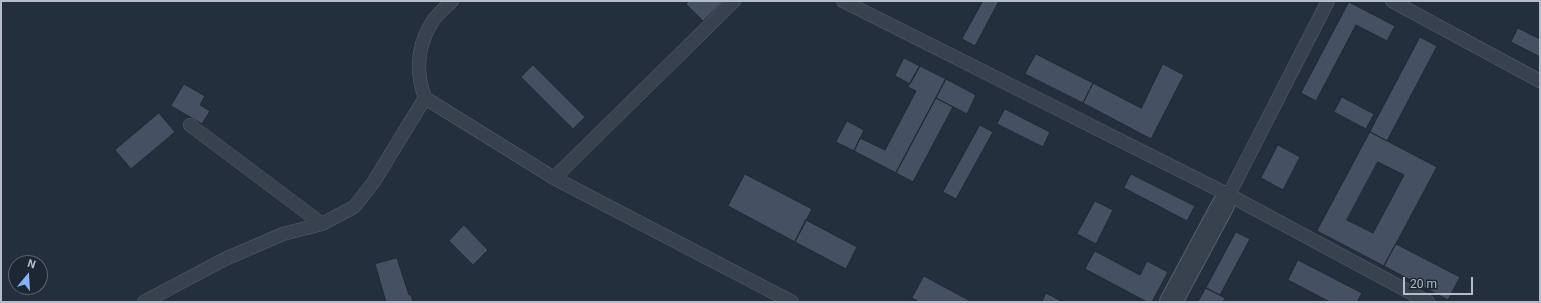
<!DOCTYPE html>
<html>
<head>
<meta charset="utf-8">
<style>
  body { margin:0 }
  #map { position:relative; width:1541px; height:303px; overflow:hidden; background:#242f3e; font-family:Roboto,sans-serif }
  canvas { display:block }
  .frame { position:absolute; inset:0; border:2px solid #b4bcc9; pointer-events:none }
  .north { position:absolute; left:8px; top:255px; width:40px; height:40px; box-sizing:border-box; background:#1d2633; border:1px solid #59626f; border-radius:50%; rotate:18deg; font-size:11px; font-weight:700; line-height:16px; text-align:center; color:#b4bcc9 }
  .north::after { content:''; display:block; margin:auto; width:14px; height:18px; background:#8ab4f8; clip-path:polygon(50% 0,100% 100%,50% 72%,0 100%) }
  .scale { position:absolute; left:1403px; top:277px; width:70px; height:18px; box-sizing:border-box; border:2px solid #b4bcc9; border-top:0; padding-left:5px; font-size:12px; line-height:14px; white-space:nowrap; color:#b4bcc9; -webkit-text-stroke:3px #1d2633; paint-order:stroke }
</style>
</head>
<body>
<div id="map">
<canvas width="1541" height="303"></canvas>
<div class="frame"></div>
<div class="north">N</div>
<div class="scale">20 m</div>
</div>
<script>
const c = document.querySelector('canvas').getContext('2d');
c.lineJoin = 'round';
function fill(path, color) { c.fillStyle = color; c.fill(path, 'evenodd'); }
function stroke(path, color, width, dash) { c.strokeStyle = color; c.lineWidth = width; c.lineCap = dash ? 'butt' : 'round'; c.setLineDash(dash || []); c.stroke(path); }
const building = new Path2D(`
  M689 1H724L703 21 686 4Z
  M983 1H999L975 46 962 39Z
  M1349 2 1395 26 1387 41 1356 25 1316 101 1301 93Z
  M1518 28 1540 39V57L1511 42Z
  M1420 37 1437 46 1387 141 1370 132Z
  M1036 54 1093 83 1083 103 1025 74Z
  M904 58 920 66 910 84 895 76Z
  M1163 64 1184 75 1151 139 1083 103 1093 83 1141 108Z
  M533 65 585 117 573 129 521 77Z
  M920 66 946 79 896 173 854 151 860 138 885 150 916 91 908 87Z
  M946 79 976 95 967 114 936 98Z
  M184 84 205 96 200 105 210 111 202 124 171 106Z
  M1342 97 1374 114 1366 129 1334 112Z
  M936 98 953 107 913 182 896 173Z
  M1005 109 1050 132 1043 147 997 124Z
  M159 113 175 132 131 169 115 150Z
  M847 121 864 130 854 151 836 142Z
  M980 125 993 132 956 199 943 192Z
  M1370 132 1437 167 1384 266 1317 231ZM1378 162 1404 175 1373 233 1347 220Z
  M1278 145 1300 157 1283 190 1261 178Z
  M745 174 812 209 795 242 728 206Z
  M1131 174 1195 206 1187 221 1124 188Z
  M1095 201 1113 210 1096 244 1077 234Z
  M806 220 857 247 846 269 795 242Z
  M464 225 488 250 473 265 449 241Z
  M1236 232 1250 239 1220 295 1206 288Z
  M1396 244 1460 277 1448 300 1384 266Z
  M1095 251 1140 275 1147 261 1168 272 1152 302H1147L1085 269Z
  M397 258 409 295H411L413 302H386L375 264Z
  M1298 260 1362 293 1357 302H1330L1288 280Z
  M924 276 972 302H919L912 298Z
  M1206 288 1225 298 1223 302H1198Z
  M1046 293 1063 302H1042Z`);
fill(building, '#455162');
stroke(building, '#1f2835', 1);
const lane = new Path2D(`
  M452 1C445 8 436 15 431 24 417 47 416 73 425 98L554 178 792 302
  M843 1 1229 195 1428 302
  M1392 1 1540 81
  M190 125 322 224
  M554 178 734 1
  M1225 202 1328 1
  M144 302 225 259 283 234 322 224 354 207 373 183 425 98`);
const street = new Path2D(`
  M1171 302 1223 205`);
stroke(lane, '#565f6c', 14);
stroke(street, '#565f6c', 24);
stroke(lane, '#38414e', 13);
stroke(street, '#38414e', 22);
</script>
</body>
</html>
